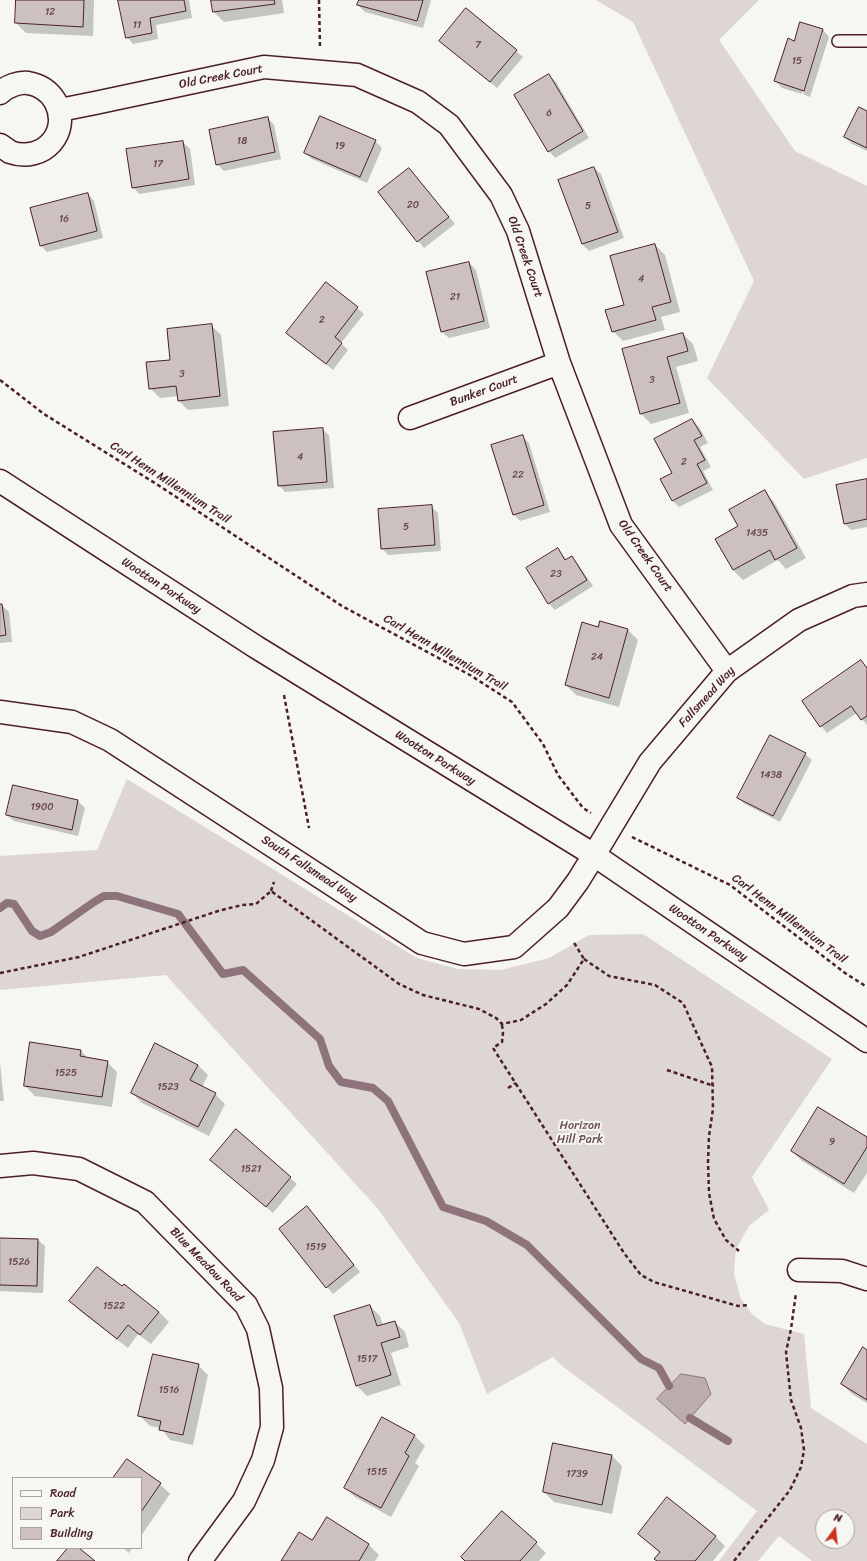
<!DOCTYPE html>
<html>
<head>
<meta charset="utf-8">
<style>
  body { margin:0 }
  #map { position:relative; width:867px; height:1561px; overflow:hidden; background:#f6f6f2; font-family:Sriracha,sans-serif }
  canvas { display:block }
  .legend { position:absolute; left:12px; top:1477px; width:130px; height:72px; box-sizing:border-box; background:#f6f6f2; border:1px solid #b1a0a2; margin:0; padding:5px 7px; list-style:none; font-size:12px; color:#4a1f2b }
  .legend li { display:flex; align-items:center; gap:8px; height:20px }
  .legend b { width:20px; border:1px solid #b1a0a2 }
  .north { position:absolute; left:815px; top:1509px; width:40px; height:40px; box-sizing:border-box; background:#f6f6f2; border:1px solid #b1a0a2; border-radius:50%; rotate:15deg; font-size:11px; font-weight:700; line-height:16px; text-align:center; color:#4a1f2b }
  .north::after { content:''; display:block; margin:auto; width:14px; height:18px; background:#c8321e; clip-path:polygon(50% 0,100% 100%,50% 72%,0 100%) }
</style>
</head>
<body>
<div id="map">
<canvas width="867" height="1561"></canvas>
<ul class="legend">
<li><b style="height:5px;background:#f6f6f2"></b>Road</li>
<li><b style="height:11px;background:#ddd6d5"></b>Park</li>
<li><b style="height:11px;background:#ccc1c0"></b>Building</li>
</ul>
<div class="north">N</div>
</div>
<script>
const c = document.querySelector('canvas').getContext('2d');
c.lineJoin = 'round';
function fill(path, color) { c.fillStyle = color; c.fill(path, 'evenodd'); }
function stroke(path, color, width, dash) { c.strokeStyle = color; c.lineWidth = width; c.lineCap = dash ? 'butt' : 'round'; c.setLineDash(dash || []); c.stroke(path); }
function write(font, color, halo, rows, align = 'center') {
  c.font = font + ' Sriracha,sans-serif'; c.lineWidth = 4; c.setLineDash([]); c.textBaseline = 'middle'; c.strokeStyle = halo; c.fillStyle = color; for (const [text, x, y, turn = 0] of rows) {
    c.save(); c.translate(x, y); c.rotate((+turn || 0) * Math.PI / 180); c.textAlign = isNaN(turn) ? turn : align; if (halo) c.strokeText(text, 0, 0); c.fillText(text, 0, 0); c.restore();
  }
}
fill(new Path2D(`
  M596 0H759L719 40 795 151 867 186V458L804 479 707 378 754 281 633 22Z
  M127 779 417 958 458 969 501 970 549 958 589 935 643 934 832 1059 752 1177 769 1210 749 1226 736 1249 734 1274 741 1299 752 1314 765 1324 804 1334 811 1408 867 1444V1561H812L779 1536 758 1561H719L757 1511 562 1366 553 1357 487 1394 459 1323 378 1209 166 975 0 990V856L97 850ZM823 1517H847V1541H823Z`), '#ddd6d5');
const water = new Path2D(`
  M681 1374 705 1378 711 1394 685 1424 657 1399Z`);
fill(water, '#bbadae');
stroke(water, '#8e747a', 1);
fill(new Path2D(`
  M17 0H94L93 36 26 33 16 23Z
  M119 0H189L192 18 156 25 158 39 133 44 127 37Z
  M212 0H282L284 13 224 22 214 12Z
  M360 0H431L423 28 365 12 358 5Z
  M823 30 829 37 810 97 803 94 823 33H821L802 94 782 88 775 81Z
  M447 47 516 51 523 57 497 88Z
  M549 75 556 82 589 138 555 158 549 151Z
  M867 112V151L852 144 845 137Z
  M268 118 274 125 281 159 224 171 217 164Z
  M375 141 382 148 367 183 312 159 306 153Z
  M183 142 190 149 195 185 139 194 133 187Z
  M594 168 601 174 624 238 589 251 582 244Z
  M409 169 455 224 424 248 379 193Z
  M88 194 94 201 103 238 47 252 40 245Z
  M655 245 665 255 680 312 661 317 665 330 623 341 613 331Z
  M469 263 476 270 490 328 449 338 442 332Z
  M357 308 364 314 341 343 348 350 333 370 287 333Z
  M211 325 221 335 229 406 188 410 178 400V396L160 398 150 388 171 360Z
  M683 334 693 344 698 361 676 367 689 413 651 424 641 414 623 350Z
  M692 420 699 427 708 443 700 447 711 467 703 471 713 490 679 507 673 501V473Z
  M322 429 329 435 334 488 285 492 279 485Z
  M522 436 529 443 550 512 520 521 513 514Z
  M867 480V527L851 530 844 523Z
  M764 492 774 502 806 558 786 569 778 560 743 580 733 570 739 527Z
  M431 506 438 513 441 551 388 555 382 548Z
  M557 549 567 560 572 557 578 564 593 586 555 610 548 603Z
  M0 605H2L9 612 12 642 0 643Z
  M599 628 628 630 638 640 619 707 576 695 566 685Z
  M861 661 867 667V725L857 713 827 733 821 726Z
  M805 754 812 760 780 822 745 804 738 798Z
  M14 786 78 801 85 808 78 836 14 821 7 815Z
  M80 1050 89 1059 107 1062 117 1072 112 1107 35 1096 25 1086Z
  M0 1063 4 1101H0Z
  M198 1065 208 1075 202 1087 215 1094 225 1104 209 1136 142 1103 132 1093Z
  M236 1130 297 1184 273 1213 211 1160Z
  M867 1138V1173L854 1193 802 1161 792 1151Z
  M313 1214 360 1272 333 1294 327 1287Z
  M0 1239 38 1240 45 1246 43 1293 0 1291Z
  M70 1301 159 1312 169 1322 151 1344 138 1334 128 1348 80 1311Z
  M370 1306 380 1316 383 1325 395 1322 405 1332 409 1347 391 1353 401 1385 367 1396 357 1386 335 1316Z
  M867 1351V1403L852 1394 842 1384Z
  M198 1365 208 1375 193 1445 170 1440 161 1428 150 1426 140 1416Z
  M383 1419 415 1436 425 1446 415 1463 419 1466 391 1517 355 1497 345 1487Z
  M554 1444 612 1456 622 1466 612 1514 554 1502 544 1492Z
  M127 1460 160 1484 170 1494 141 1536V1478H114Z
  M327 1519 369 1545 379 1555 375 1561H282L313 1542Z
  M639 1534 715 1536 725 1546 713 1561H658L660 1553Z
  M536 1543 546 1553 539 1561H466Z
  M123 1548H132L129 1553Z`), '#0003');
stroke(new Path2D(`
  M0 908 7 903 14 904 32 931 40 936 51 932 94 902 104 896H117L178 914 223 974 243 970 320 1039 329 1066 341 1082 373 1088 388 1101 443 1207 486 1221 527 1245 641 1359 659 1368 669 1386
  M690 1418 728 1441`), '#8e747a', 8);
const building = new Path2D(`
  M16 0H84L83 27 15 23Z
  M118 0H184L186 11 150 18 152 33 126 38Z
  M211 0H274L275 4 213 12Z
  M359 0H423L417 21 357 5Z
  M466 8 517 50 490 82 439 41Z
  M800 22 823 29 804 91 774 81 788 38 794 41Z
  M549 74 583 131 548 152 514 95Z
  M859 107 867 111V148L844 137Z
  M320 116 376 140 360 177 304 153Z
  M268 117 275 152 216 165 209 130Z
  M183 141 189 179 132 188 126 149Z
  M594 167 618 232 582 244 558 180Z
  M409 168 449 217 417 242 378 192Z
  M88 193 97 231 40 246 30 208Z
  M655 244 671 302 652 307 656 320 612 332 605 310 624 305 610 256Z
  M469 262 484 321 441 332 426 272Z
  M326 282 358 307 335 337 342 343 326 364 286 333Z
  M212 324 220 396 178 401 176 386 149 389 146 362 170 360 167 329Z
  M683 333 688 351 667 357 680 403 640 414 622 349Z
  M692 419 702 436 694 440 705 460 697 464 707 483 672 501 660 479 672 473 654 439Z
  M323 428 327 482 278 486 273 432Z
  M523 435 544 505 513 515 491 445Z
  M867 479V519L844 524 836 485Z
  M765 490 797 548 775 560 770 550 733 570 715 539 738 526 729 510Z
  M432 505 435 545 381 549 378 509Z
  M558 548 565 560 572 556 587 580 548 604 526 568Z
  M0 604H2L6 635 0 636Z
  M600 621 628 629 609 698 565 685 582 622 598 627Z
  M861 660 867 668V716L861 720 851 706 820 727 802 701Z
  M770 735 806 753 773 816 737 798Z
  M13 785 78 800 72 830 6 815Z
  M30 1042 81 1050 80 1056 108 1061 102 1097 24 1086Z
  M155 1043 198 1065 190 1080 216 1093 198 1127 131 1093Z
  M818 1107 867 1137V1147L844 1184 791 1151Z
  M236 1129 291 1177 266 1207 210 1160Z
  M307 1206 354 1265 326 1288 279 1229Z
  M0 1238 38 1239 37 1286 0 1285Z
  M97 1267 122 1286 124 1284 159 1312 140 1335 128 1325 117 1339 69 1301Z
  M370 1305 377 1326 395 1321 400 1337 381 1343 391 1375 356 1386 334 1316Z
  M863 1347 867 1350V1400L841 1384Z
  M153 1354 199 1364 183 1435 159 1430 161 1421 138 1416Z
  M382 1417 415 1435 405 1453 409 1456 381 1508 344 1488Z
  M553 1443 612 1455 602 1505 543 1492Z
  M127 1459 161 1483 141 1512V1478H113Z
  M667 1497 716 1536 695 1561H657L654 1559 660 1552 638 1534Z
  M502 1511 537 1542 520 1561H465L461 1557Z
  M327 1517 369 1544 359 1561H281L299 1532 312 1540Z
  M68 1548H79L95 1561H57Z`);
fill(building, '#ccc1c0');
stroke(building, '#4a1f2b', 1);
const lane = new Path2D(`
  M838 41H867`);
const street = new Path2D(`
  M0 93C7 86 19 82 28 83 40 85 49 91 55 101 72 132 43 164 10 152 7 150 3 147 0 145
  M60 110 95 103 264 67 357 75 418 102 449 125 501 195 518 231 559 363 621 525 727 671
  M410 418 559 363
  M0 712 72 722 110 740 422 943 464 954 514 947 558 908 578 881 594 855
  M0 1166 33 1163 79 1169 145 1202 246 1305 258 1329 271 1388 272 1427 263 1460 244 1501 200 1561
  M799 1270 842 1271 867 1279`);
const secondary = new Path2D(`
  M0 481 256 647 594 855 867 1041
  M594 855 650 762 727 671 799 620 853 596 867 594`);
stroke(lane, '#4a1f2b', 14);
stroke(street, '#4a1f2b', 25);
stroke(secondary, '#4a1f2b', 25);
stroke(new Path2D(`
  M319 0 320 47
  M0 380 44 414 158 485 342 606 470 675 512 702 543 744 558 775 583 808 591 813
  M284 695 309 828
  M632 837 730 885 845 973 867 987
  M271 891 274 882
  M584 959 609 976 655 985 683 1003 712 1067 713 1109 709 1136 708 1162 709 1193 714 1219 726 1240 739 1251
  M0 973 79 957 218 911 242 905 256 904 271 891 399 984 423 995 479 1009 496 1018 502 1024 521 1020 546 1004 567 985 584 959 573 941
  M502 1025 503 1033 502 1042 493 1048 624 1253 641 1275 654 1282 738 1306 749 1305
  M667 1070 714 1086
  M508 1088 516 1083
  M734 1561 790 1490 801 1467 804 1450 801 1428 791 1400 786 1352 791 1329 796 1293`), '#4a1f2b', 2.5, [4, 3]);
stroke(lane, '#f6f6f2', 11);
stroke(street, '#f6f6f2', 22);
stroke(secondary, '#f6f6f2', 22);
write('10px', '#6a4850', null, [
  ["12",50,12],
  ["11",137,25],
  ["7",478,45],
  ["15",797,61],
  ["6",549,113],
  ["18",242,141],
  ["19",340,146],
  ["17",158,164],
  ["20",413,205],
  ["5",588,206],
  ["16",64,219],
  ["4",641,279],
  ["21",455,297],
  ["2",322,320],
  ["3",182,374],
  ["3",652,380],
  ["4",300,457],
  ["2",684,462],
  ["22",518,475],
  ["5",406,527],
  ["1435",757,533],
  ["23",556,574],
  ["24",597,657],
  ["1438",771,775],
  ["1900",42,807],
  ["1525",66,1073],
  ["1523",168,1087],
  ["9",832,1142],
  ["1521",251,1169],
  ["1519",316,1247],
  ["1526",19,1262],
  ["1522",114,1306],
  ["1517",367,1359],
  ["1516",169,1390],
  ["1515",377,1472],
  ["1739",577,1474]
]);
write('12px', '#4a1f2b', '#f6f6f2', [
  ["Old Creek Court",221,77,-11],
  ["Old Creek Court",525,257,71],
  ["Bunker Court",484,391,-20],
  ["Carl Henn Millennium Trail",170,483,33],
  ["Old Creek Court",645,556,55],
  ["Wootton Parkway",161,586,33],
  ["Carl Henn Millennium Trail",445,653,30],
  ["Fallsmead Way",707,697,-48],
  ["Wootton Parkway",435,758,32],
  ["South Fallsmead Way",309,869,33],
  ["Carl Henn Millennium Trail",789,919,37],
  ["Wootton Parkway",708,933,34],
  ["Blue Meadow Road",206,1265,46]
]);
write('12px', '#6f4d56', '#f6f6f2', [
  ["Horizon",580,1126],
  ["Hill Park",580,1140]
]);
</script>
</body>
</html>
